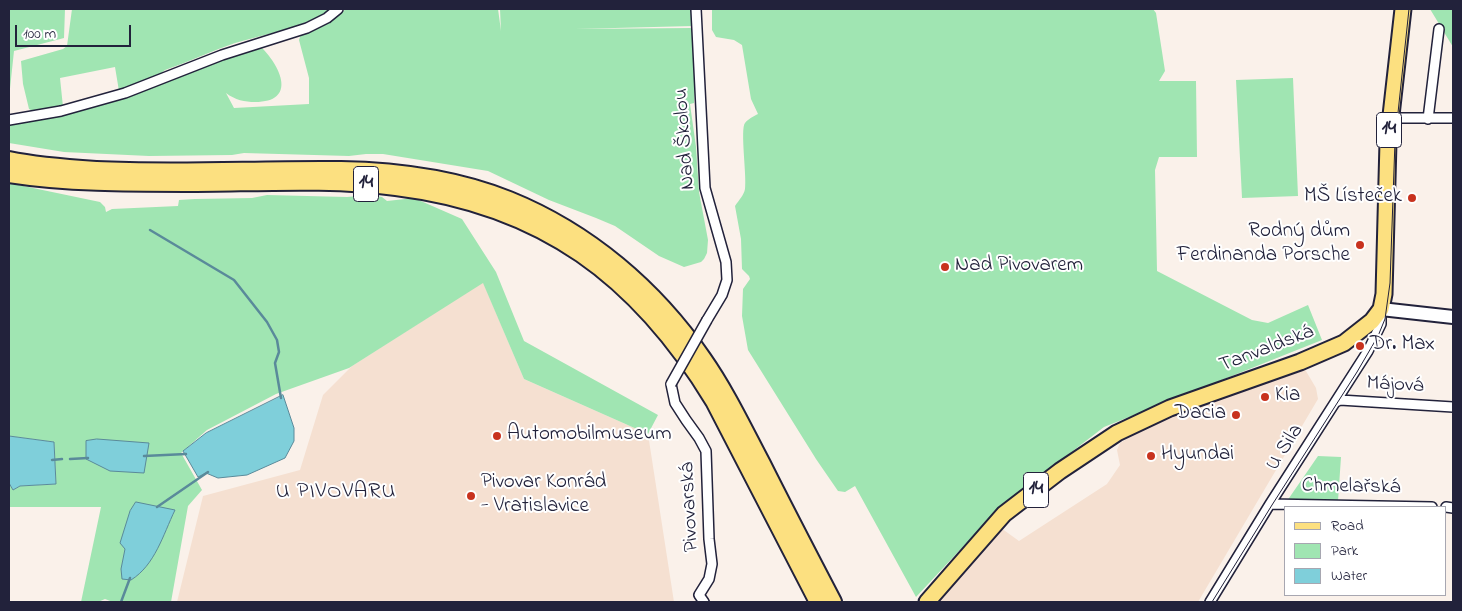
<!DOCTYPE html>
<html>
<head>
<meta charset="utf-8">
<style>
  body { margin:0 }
  #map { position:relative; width:1462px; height:611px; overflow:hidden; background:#faf1ea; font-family:"Indie Flower",sans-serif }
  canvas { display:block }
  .frame { position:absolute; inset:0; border:10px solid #22223b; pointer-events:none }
  .legend { position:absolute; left:1284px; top:506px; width:162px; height:90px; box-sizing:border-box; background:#fff; border:1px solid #a7a7b1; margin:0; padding:6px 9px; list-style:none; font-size:15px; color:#22223b }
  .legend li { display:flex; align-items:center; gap:10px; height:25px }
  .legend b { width:25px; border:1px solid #a7a7b1 }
  .scale { position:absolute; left:15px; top:25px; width:116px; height:22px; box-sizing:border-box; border:2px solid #22223b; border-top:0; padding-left:6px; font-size:15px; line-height:18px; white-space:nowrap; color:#22223b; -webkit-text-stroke:4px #fff; paint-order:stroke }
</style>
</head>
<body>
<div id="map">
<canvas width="1462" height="611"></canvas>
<div class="frame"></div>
<ul class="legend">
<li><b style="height:6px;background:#fce080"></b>Road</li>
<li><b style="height:14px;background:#a0e5b2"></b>Park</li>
<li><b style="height:14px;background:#7fcfda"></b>Water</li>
</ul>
<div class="scale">100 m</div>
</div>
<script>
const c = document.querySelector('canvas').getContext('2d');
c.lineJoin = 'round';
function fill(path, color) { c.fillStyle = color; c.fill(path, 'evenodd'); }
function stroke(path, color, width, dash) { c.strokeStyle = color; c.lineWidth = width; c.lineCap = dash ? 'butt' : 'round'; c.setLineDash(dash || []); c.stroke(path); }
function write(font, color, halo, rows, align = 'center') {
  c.font = font + ' "Indie Flower",sans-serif'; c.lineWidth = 4; c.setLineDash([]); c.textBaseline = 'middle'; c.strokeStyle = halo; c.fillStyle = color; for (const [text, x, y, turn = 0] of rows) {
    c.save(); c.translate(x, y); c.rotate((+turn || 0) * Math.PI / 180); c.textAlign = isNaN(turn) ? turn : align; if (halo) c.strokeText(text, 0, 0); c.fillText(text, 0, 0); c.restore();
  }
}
fill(new Path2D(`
  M483 282 524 379 648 434 674 602H177L203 496 300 470 323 395 352 366Z
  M1303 366 1316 388 1318 399 1198 602H936L1001 528 1019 541 1107 484 1120 465 1117 450 1120 443 1159 419Z`), '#f5e0d1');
fill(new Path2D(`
  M9 9H65L64 38 14 51 9 98Z
  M72 9H330C313 25 258 36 235 43 211 51 189 62 165 70 153 81 135 85 119 91L115 67 60 78 63 107 35 112 29 109 23 84 21 61 63 49 67 46Z
  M346 9H498L501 31 500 9H693V26L575 29 692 28 696 64 694 103 690 104 696 147 699 192 708 240 707 253 704 259 701 262 684 267 659 256 615 226 596 218 549 200 488 171 383 154H366L349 156 244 153 232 155 149 156 64 152 9 143V123L42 119 94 107 124 97 217 61 262 48C281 67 297 102 255 102 245 102 235 100 226 93L234 108 309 104V78L299 40 301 34 329 22Z
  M712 9H1153L1156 13 1165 71 1159 81H1196L1197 157H1159L1155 170 1157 271 1252 320 1268 323 1308 305 1322 340 1104 427 1000 507 916 597 855 486 845 492 838 491 816 459 748 350 742 316 743 289 750 279 749 276 742 269 741 239 735 206C739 200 744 195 745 189 747 176 740 129 745 123 748 119 754 116 758 114L751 99 742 45 734 40 716 37 712 30Z
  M1430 9H1453V47Z
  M1293 78 1298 196 1242 198 1236 80Z
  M9 183 100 202 105 207 106 212 112 209 178 206 179 200 195 199 252 198 267 195 347 197 370 195 382 197 387 201 414 198 462 219 496 272 524 341 658 415 648 434 524 379 483 283 349 368 276 394 207 430 181 453 202 490 188 506 171 602H113L105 599 98 602H81L101 507H9V483L13 490 20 486 56 484 54 442 9 436Z
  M1318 456 1341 457 1338 501H1287Z`), '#a0e5b2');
const water = new Path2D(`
  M283 395 294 428V441L285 458 247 475 218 478 206 473 198 477 183 451 206 433Z
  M9 436 54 442 56 484 20 486 13 490 9 483Z
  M97 439 149 443 144 473 110 471 86 459V441Z
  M136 502 175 510C163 535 155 565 131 580L122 579 121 569 125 549 120 543 130 511Z`);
fill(water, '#7fcfda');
stroke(water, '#5a8a9a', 1);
stroke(new Path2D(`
  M150 230 234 280 267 322 277 340 279 352 275 363 281 398
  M144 456 186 454
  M70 459 88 458
  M52 460 62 459
  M157 507 208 472
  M121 602 130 578`), '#5a8a9a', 2.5);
const street = new Path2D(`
  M696 9 705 188 726 262 727 280 722 295 707 320
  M1391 118H1453
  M1428 119 1439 29
  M9 120 61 111 125 93 222 55 307 28 327 18 338 9
  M671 384 675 403 686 420 699 438 706 451 709 539 712 564 709 579 699 595 704 602
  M1336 402 1340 400 1453 407
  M1270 504 1432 507
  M1446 507 1453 508
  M1210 602 1270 504 1368 351 1381 324V311`);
const secondary = new Path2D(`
  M1381 309 1453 317`);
const primary = new Path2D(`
  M927 602 1004 514 1060 471 1117 433 1170 408 1300 362 1344 343 1372 321 1381 309 1384 294 1388 142 1403 9`);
const highway = new Path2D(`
  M9 160C38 166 67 168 96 170 178 174 259 169 341 170 397 171 457 179 509 200 588 232 655 289 703 359 726 392 743 428 762 464 785 510 809 556 833 602
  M9 174C67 183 127 183 186 183 254 183 329 178 396 187 542 205 638 276 714 401L818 602`);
stroke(street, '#22223b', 12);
stroke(secondary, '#22223b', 16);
stroke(primary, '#22223b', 19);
stroke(highway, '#22223b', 20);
stroke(street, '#fff', 9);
stroke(secondary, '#fff', 12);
stroke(primary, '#fce080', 15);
stroke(highway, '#fce080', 16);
stroke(new Path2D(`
  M1212 602 1272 505 1357 372 1378 336 1385 319 1390 283 1395 141 1409 9`), '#22223b', 1);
const streetBridge = new Path2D(`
  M671 384 707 320`);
stroke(streetBridge, '#22223b', 12, []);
stroke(streetBridge, '#fff', 9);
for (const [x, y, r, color] of [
  [1412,198,5,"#c8321e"],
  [1360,245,5,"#c8321e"],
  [945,267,5,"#c8321e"],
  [1360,346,5,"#c8321e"],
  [1265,397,5,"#c8321e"],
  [1236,415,5,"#c8321e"],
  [497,436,5,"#c8321e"],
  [1151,456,5,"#c8321e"],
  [471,496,5,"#c8321e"]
]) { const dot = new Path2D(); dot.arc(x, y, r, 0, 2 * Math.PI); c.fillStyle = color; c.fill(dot); stroke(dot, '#fff', 2); }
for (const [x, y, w] of [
  [1389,130,25],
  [366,184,25],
  [1036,490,25]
]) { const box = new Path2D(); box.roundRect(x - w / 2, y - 17.5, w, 35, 4); c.fillStyle = '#fff'; c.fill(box); stroke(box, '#22223b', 1); }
write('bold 20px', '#22223b', null, [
  ["14",1389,130],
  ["14",366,184],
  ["14",1036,490]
]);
write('21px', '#22223b', '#fff', [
  ["Nad Školou",686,139,-94],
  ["Tanvaldská",1267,350,-21],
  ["Májová",1395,386,3],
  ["U Sila",1286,448,-57],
  ["Chmelařská",1351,488,1],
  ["Pivovarská",691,507,-93]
]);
write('21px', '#22223b', '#fff', [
  ["MŠ Lísteček",1402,198,"right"],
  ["Rodný dům",1350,233,"right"],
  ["Ferdinanda Porsche",1350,257,"right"],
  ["Nad Pivovarem",955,267],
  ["Dr. Max",1370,346],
  ["Kia",1275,397],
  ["Dacia",1226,415,"right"],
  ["Automobilmuseum",507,436],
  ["Hyundai",1161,456],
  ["Pivovar Konrád",481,484],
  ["- Vratislavice",481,508]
], 'left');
c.letterSpacing = '1px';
write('22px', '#22223b', '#fff', [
  ["U PIVOVARU",336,493]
]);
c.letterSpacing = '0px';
</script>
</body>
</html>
